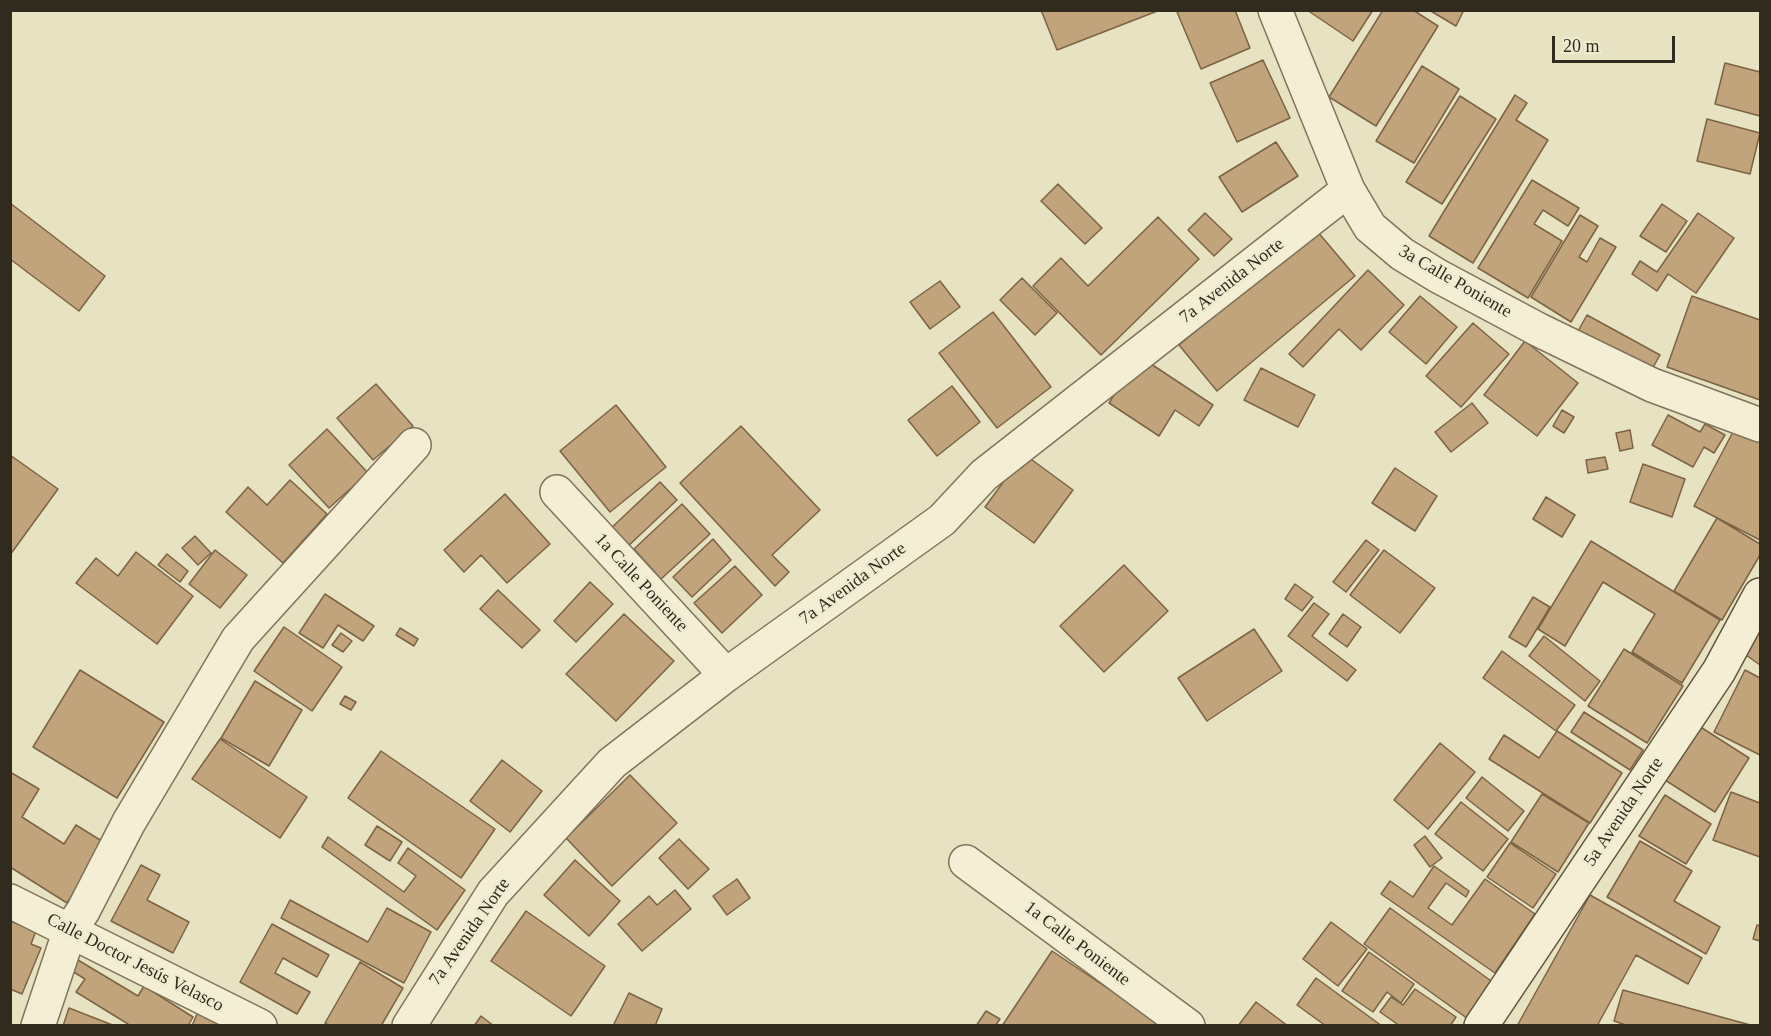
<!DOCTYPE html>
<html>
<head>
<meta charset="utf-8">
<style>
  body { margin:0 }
  #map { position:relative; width:1771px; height:1036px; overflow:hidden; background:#e7e2c2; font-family:"Times New Roman",serif }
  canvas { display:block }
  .frame { position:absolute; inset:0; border:12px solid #312a1e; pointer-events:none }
  .scale { position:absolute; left:1552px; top:36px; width:123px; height:27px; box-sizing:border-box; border:3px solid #312a1e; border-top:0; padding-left:8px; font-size:18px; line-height:21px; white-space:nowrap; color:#312a1e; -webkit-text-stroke:4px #f0ecd1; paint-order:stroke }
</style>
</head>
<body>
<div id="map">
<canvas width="1771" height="1036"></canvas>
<div class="frame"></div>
<div class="scale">20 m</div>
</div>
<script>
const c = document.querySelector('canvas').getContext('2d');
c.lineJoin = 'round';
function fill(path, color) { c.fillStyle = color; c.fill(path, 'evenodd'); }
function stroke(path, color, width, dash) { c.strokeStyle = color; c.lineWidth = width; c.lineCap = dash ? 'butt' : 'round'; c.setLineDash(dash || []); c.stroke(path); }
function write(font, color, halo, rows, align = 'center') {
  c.font = font + ' "Times New Roman",serif'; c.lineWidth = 6; c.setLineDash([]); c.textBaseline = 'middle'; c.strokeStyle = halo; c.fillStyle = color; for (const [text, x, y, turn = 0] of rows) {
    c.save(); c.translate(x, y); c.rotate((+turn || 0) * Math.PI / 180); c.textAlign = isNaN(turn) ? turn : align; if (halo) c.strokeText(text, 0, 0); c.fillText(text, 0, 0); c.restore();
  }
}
const building = new Path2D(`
  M1041 10H1160L1057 50Z
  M1182 10H1235L1250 48 1201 69 1177 12Z
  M1307 10H1373L1353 41Z
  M1383 10H1413L1438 26 1376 126 1329 97Z
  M1429 10H1464L1456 26Z
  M1263 60 1290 118 1237 142 1210 83Z
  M1725 63 1760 72V116L1715 104Z
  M1422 66 1459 89 1414 163 1376 141Z
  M1515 95 1527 103 1516 120 1548 140 1473 263 1429 236Z
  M1460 96 1496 119 1442 204 1406 182Z
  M1707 119 1760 133 1750 174 1697 161Z
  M1276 142 1298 176 1242 212 1219 177Z
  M1532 180 1579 208 1568 226 1543 210 1534 224 1562 241 1528 298 1478 268Z
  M1058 184 1102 228 1085 244 1041 201Z
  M10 203 105 276 79 311 10 259Z
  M1662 204 1687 221 1666 252 1640 236Z
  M1205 213 1232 239 1214 256 1188 230Z
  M1698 213 1734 238 1696 293 1668 274 1657 291 1632 274 1640 261 1657 272Z
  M1580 215 1598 226 1579 257 1587 262 1600 238 1616 247 1571 322 1531 297Z
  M1158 217 1199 259 1101 355 1033 286 1061 258 1088 286Z
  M1317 231 1355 276 1217 391 1179 345Z
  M1368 270 1404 305 1361 350 1339 329 1303 367 1289 354Z
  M1022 278 1057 313 1035 335 1000 300Z
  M940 281 960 307 930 329 910 302Z
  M1420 296 1457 327 1426 364 1389 332Z
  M1692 296 1760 320V400L1667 367Z
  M993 312 1051 387 997 428 939 353Z
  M1587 315 1660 355 1651 371 1578 331Z
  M1473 323 1509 354 1461 407 1426 376Z
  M1525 341 1578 383 1537 436 1484 395Z
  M1139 356 1213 405 1199 426 1175 410 1159 436 1109 403Z
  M1261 368 1315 395 1298 427 1244 400Z
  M376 384 413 426 373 460 337 418Z
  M952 386 980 422 937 456 908 420Z
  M1472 403 1488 423 1451 452 1435 432Z
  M616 405 666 467 610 512 560 451Z
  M1562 410 1574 417 1564 433 1553 426Z
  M1668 415 1700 432 1705 424 1725 435 1714 453 1704 447 1693 467 1652 445Z
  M741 426 820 510 772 555 789 572 775 586 680 483Z
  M1735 428 1760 442V540L1694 506Z
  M327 429 368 473 329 508 289 465Z
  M1630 430 1633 448 1620 451 1616 433Z
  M1024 454 1073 490 1034 543 985 507Z
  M10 455 58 489 10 555Z
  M1605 457 1608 469 1588 473 1586 460Z
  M1643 464 1685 479 1672 517 1630 502Z
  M1395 468 1437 496 1415 531 1372 503Z
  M290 480 327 514 283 563 226 512 248 487 267 505Z
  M660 482 677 500 625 549 608 531Z
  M505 494 550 544 507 583 481 555 464 572 444 550Z
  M1546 497 1575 515 1562 537 1533 519Z
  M682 504 710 534 661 579 634 549Z
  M1717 518 1760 544V555L1722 620 1674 591Z
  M195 536 211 553 198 565 182 548Z
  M713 539 731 560 692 597 673 577Z
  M1366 540 1379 550 1346 592 1333 582Z
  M1591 541 1720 620 1682 683 1632 652 1655 614 1603 582 1565 646 1538 629Z
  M215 550 247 575 220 608 189 584Z
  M1384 550 1435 588 1400 633 1350 595Z
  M136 552 193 596 157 644 76 583 96 558 118 576Z
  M167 554 188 571 180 582 158 565Z
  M1124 565 1168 611 1104 672 1060 626Z
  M735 566 762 595 722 633 694 603Z
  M590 582 613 604 576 642 554 621Z
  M1295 584 1313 597 1302 611 1285 599Z
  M498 590 540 630 522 648 480 609Z
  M325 594 374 626 363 641 338 625 323 648 299 633Z
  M1533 597 1550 607 1526 647 1509 637Z
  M1314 603 1329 614 1312 636 1356 670 1347 681 1288 636Z
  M624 614 674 661 616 721 566 674Z
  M1343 614 1361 627 1347 647 1329 634Z
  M1760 625V665L1743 653Z
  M284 627 342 667 312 711 254 671Z
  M400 628 418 639 414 646 396 635Z
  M1254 629 1282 671 1207 721 1178 678Z
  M341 633 352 641 343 652 332 645Z
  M1544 636 1600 681 1585 701 1529 656Z
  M1624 649 1683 686 1647 743 1588 706Z
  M1502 651 1575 705 1556 731 1483 678Z
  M80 670 164 722 117 798 33 747Z
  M1745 670 1760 678V755L1714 732Z
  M255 681 302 710 269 766 221 738Z
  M345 696 356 702 351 710 340 704Z
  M1584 712 1643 750 1630 770 1571 732Z
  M1699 726 1749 758 1715 812 1665 780Z
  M1557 731 1622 773 1590 823 1489 759 1504 735 1539 758Z
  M220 739 307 797 280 838 192 779Z
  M1440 743 1475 772 1428 829 1394 800Z
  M381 751 495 829 461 878 348 798Z
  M502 760 542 791 510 832 470 801Z
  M10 772 39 789 22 817 64 844 76 825 105 843 67 903 10 867Z
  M630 775 677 823 612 886 566 838Z
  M1482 777 1524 811 1508 831 1466 798Z
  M1731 792 1760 803V857L1713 840Z
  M1542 794 1589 823 1558 872 1511 842Z
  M1665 795 1711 824 1686 864 1639 836Z
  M1461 802 1508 839 1483 871 1435 834Z
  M377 826 402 842 390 861 365 845Z
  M1425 836 1442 858 1430 867 1414 845Z
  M328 837 404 892 416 876 398 863 408 848 465 890 437 930 322 847Z
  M679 839 709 869 688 889 659 858Z
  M1640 841 1692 871 1674 901 1720 927 1706 954 1607 897Z
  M1510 843 1556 874 1533 908 1487 877Z
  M575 860 620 901 589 936 544 895Z
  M141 865 160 875 147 900 189 922 173 953 111 921Z
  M1434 866 1469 891 1466 897 1446 883 1428 908 1452 925 1485 879 1535 914 1495 973 1381 894 1390 881 1413 897Z
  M737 879 750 898 727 915 713 896Z
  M675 890 691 909 642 951 618 924 649 896 657 905Z
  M1590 895 1702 958 1688 984 1636 955 1597 1026H1517Z
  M290 900 368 942 387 908 431 932 404 983 281 918Z
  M1390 908 1494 983 1468 1019 1364 944Z
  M526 911 605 966 571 1016 491 961Z
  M10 921 36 931 31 944 41 948 22 994 10 989Z
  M1331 922 1367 949 1338 986 1303 959Z
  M272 924 329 955 317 977 283 958 275 973 310 992 297 1014 240 982Z
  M1757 925 1760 926V941L1753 939Z
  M1052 951 1164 1026H1002Z
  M1369 952 1414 984 1401 1003 1387 992 1373 1012 1342 991Z
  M78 960 138 996 144 986 193 1017 188 1026H127L128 1024 76 992 85 979 72 971Z
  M360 962 403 988 381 1026H330L325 1023Z
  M1316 978 1382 1026H1326L1297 1005Z
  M1415 989 1456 1017 1450 1026H1400L1380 1012 1391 997 1403 1005Z
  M1623 990 1754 1026H1629L1614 1021Z
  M629 993 662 1009 655 1026H613Z
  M1256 1002 1288 1026H1238Z
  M69 1008 115 1026H63Z
  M199 1009 234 1026H192Z
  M986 1011 1000 1019 995 1026H976Z
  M481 1016 494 1026H474Z`);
fill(building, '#c1a47c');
stroke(building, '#7b6344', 1.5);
const street = new Path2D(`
  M1275 10 1348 190 1370 227 1402 254 1438 276 1539 330 1652 385 1760 425
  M557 492 726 675
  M966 862 1188 1026
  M10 901 260 1026
  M38 1026 70 930 83 911 129 822 238 639 414 445
  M409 1026 493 893 612 763 726 675 942 520 984 475 1348 190`);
const secondary = new Path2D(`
  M1481 1026 1719 671 1760 595`);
stroke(street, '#7f745b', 36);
stroke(secondary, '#61553f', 36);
stroke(street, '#f4efd4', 33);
stroke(secondary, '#f4efd4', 33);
write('18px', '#312a1e', '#f0ecd1', [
  ["7a Avenida Norte",1232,281,-38],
  ["3a Calle Poniente",1455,282,30],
  ["1a Calle Poniente",641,583,47],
  ["7a Avenida Norte",853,584,-36],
  ["5a Avenida Norte",1624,812,-56],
  ["7a Avenida Norte",470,932,-55],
  ["1a Calle Poniente",1077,944,37],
  ["Calle Doctor Jesús Velasco",135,963,27]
]);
</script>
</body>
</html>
